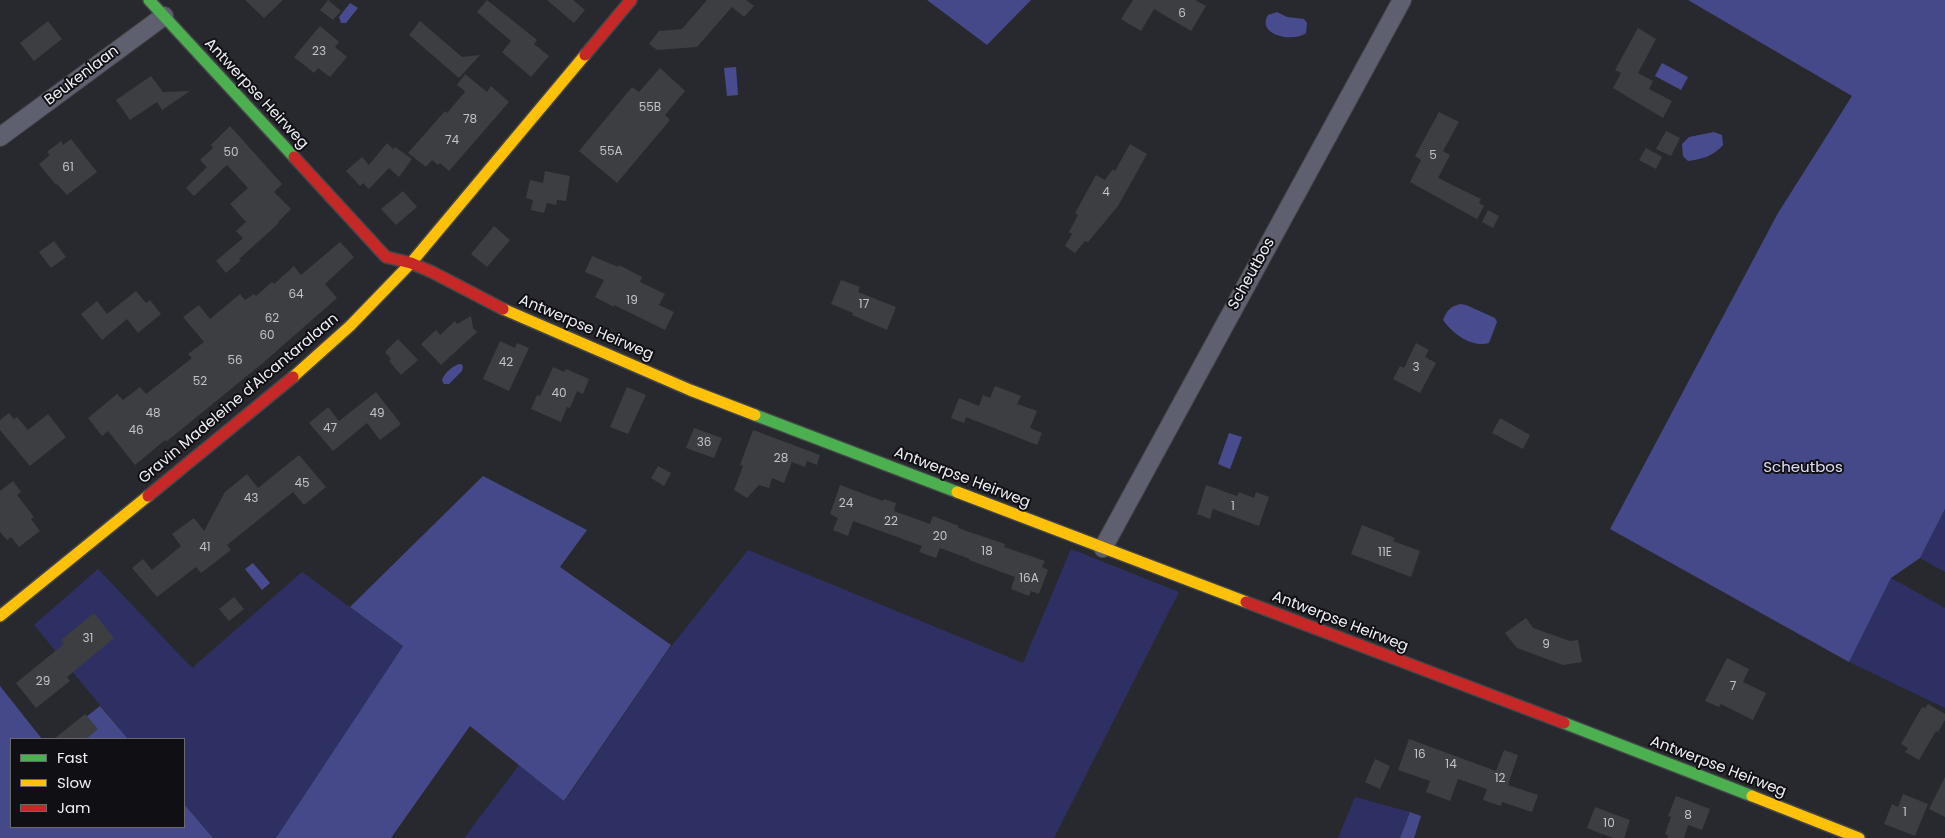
<!DOCTYPE html>
<html>
<head>
<meta charset="utf-8">
<style>
  body { margin:0 }
  #map { position:relative; width:1945px; height:838px; overflow:hidden; background:#28292e; font-family:Poppins,sans-serif }
  canvas { display:block }
  .legend { position:absolute; left:10px; top:738px; width:175px; height:90px; box-sizing:border-box; background:#101014; border:1px solid #69696e; margin:0; padding:6px 9px; list-style:none; font-size:15px; color:#eeeff6 }
  .legend li { display:flex; align-items:center; gap:10px; height:25px }
  .legend b { width:25px; border:1px solid #69696e }
</style>
</head>
<body>
<div id="map">
<canvas width="1945" height="838"></canvas>
<ul class="legend">
<li><b style="height:6px;background:#4caf50"></b>Fast</li>
<li><b style="height:6px;background:#ffc107"></b>Slow</li>
<li><b style="height:6px;background:#c62828"></b>Jam</li>
</ul>
</div>
<script>
const c = document.querySelector('canvas').getContext('2d');
c.lineJoin = 'round';
function fill(path, color) { c.fillStyle = color; c.fill(path, 'evenodd'); }
function stroke(path, color, width, dash) { c.strokeStyle = color; c.lineWidth = width; c.lineCap = dash ? 'butt' : 'round'; c.setLineDash(dash || []); c.stroke(path); }
function write(font, color, halo, rows, align = 'center') {
  c.font = font + ' Poppins,sans-serif'; c.lineWidth = 4; c.setLineDash([]); c.textBaseline = 'middle'; c.strokeStyle = halo; c.fillStyle = color; for (const [text, x, y, turn = 0] of rows) {
    c.save(); c.translate(x, y); c.rotate((+turn || 0) * Math.PI / 180); c.textAlign = isNaN(turn) ? turn : align; if (halo) c.strokeText(text, 0, 0); c.fillText(text, 0, 0); c.restore();
  }
}
fill(new Path2D(`
  M1945 509V572L1920 558Z
  M1071 549 1179 592 1054 838H464L519 765 565 801 666 653 748 550 1023 663Z
  M98 569 192 668 302 572 403 646 276 838H213L184 804V739H128L34 625Z
  M1891 578 1945 608V708L1849 662Z
  M1355 797 1410 812 1400 838H1338Z`), '#2e3064');
fill(new Path2D(`
  M927 0H1031L987 45Z
  M1688 0H1945V509L1920 558 1891 578 1849 662 1610 529 1778 213 1852 96Z
  M483 476 587 530 560 567 671 645 564 801 470 726 391 838H276L403 646 350 607Z
  M0 686 42 739H11V827H184V804L213 838H0Z
  M100 706 128 739H58Z
  M1410 812 1421 816 1414 838H1400Z`), '#454989');
fill(new Path2D(`
  M350 3 358 8 346 23H341L339 17Z
  M1277 12 1287 17 1304 19 1307 23 1306 33C1293 43 1256 35 1268 15Z
  M1662 63 1688 77 1681 90 1655 76Z
  M736 67 738 95 727 96 724 68Z
  M1714 132 1722 135 1723 145C1714 156 1702 159 1688 161L1683 156 1682 144 1689 137Z
  M1460 304 1466 305 1495 318 1497 322 1489 343C1472 348 1453 334 1443 320 1447 310 1450 307 1460 304Z
  M461 364 463 366 462 371 449 384H444L442 381C443 374 454 364 461 364Z
  M1229 433 1242 437 1230 469 1218 464Z
  M253 563 270 583 262 590 245 569Z`), '#484c8f');
fill(new Path2D(`
  M245 0H283L264 18Z
  M328 0 341 11 333 20 320 10Z
  M487 0 537 40 534 44 549 56 531 77 502 52 511 41 477 12Z
  M547 0H573L585 10 574 23Z
  M707 0H746L754 6 744 17 732 7 697 47 657 50 649 44 659 31 682 29Z
  M1133 0H1195L1206 6 1191 31 1154 9 1141 31 1121 19Z
  M48 21 62 39 34 61 20 43Z
  M420 21 462 57 480 55 459 78 409 35Z
  M320 26 339 42 335 47 347 57 330 77 318 68 314 73 294 57Z
  M1638 28 1656 39 1638 73 1653 81 1649 89 1672 101 1663 118 1613 88 1621 73 1615 70Z
  M660 68 685 91 665 115 670 120 617 183 579 151 632 87 639 92Z
  M465 74 487 92 491 86 509 102 449 171 440 163 438 165 432 160 426 167 408 153 445 111 447 113 464 93 465 91 457 85Z
  M151 76 163 92 190 91 162 110 157 102 130 120 116 100Z
  M1439 112 1459 122 1443 151 1450 155 1438 178 1481 199 1479 203 1484 206 1477 219 1410 182 1421 160 1415 156Z
  M230 126 282 184 274 192 291 209 278 222 279 223 239 259 241 260 226 273 216 261 243 238 236 231 246 222 230 204 248 188 227 165 194 196 186 188 207 167 200 160 213 148 211 145Z
  M1666 131 1680 138 1671 156 1656 149Z
  M71 139 97 172 67 195 57 184 56 185 39 164 50 155 47 152 61 141 63 145Z
  M387 143 393 149 395 147 412 159 399 177 389 168 369 189 363 183 360 186 346 171 362 157 369 165Z
  M1130 144 1147 154 1118 206 1088 242 1085 241 1075 253 1065 246 1072 234 1069 232 1078 215 1075 213 1096 175 1105 180 1113 169 1115 171Z
  M1646 148 1662 157 1656 169 1639 160Z
  M545 171 570 176 566 201 557 200 556 205 547 203 544 213 531 210 533 200 526 198 530 180 543 183Z
  M403 191 417 207 396 225 381 209Z
  M1488 210 1499 216 1493 228 1482 222Z
  M494 226 510 240 487 267 471 254Z
  M54 241 66 257 51 268 39 252Z
  M340 242 354 257 325 284 337 298 264 362 166 442 165 440 135 465 108 431 102 436 88 418 117 394 123 400 140 387 146 394 192 358 188 354 204 342 183 317 199 305 210 319 240 294 245 300 254 294 256 296 272 282 274 284 294 266 301 275Z
  M592 256 618 267 619 265 642 277 640 282 665 294 659 305 674 312 665 330 614 305V307L595 297 604 280 585 272Z
  M841 280 860 287 858 292 896 307 887 330 852 315 853 313 831 304Z
  M136 291 146 303 150 300 161 314 138 333 127 319 102 340 81 314 97 301 107 314Z
  M471 316 473 328 477 332 441 365 421 344 436 330 440 335 455 321 457 324Z
  M398 339 418 360 401 375 389 361 391 359 385 352Z
  M500 341 515 348 517 343 529 348 509 391 483 379Z
  M1416 343 1429 350 1425 357 1436 363 1420 393 1393 379 1400 366 1404 368Z
  M553 367 564 372 566 369 589 379 583 394 577 391 570 408 567 407 561 422 531 409 537 395 540 396Z
  M995 386 1021 396 1017 404 1037 411 1030 428 1042 433 1037 445 966 417 964 423 951 418 959 398 979 406 983 395 990 398Z
  M627 387 646 395 628 434 610 427Z
  M376 392 401 424 380 440 367 423 333 451 309 423 328 407 339 421Z
  M9 413 14 419 17 417 28 430 48 414 66 437 30 466 0 430V420Z
  M1500 418 1530 435 1523 449 1492 433Z
  M694 428 722 438 714 458 686 448Z
  M753 430 820 455 817 465 807 461 805 467 792 462 784 483 772 478 769 488 759 485 747 498 734 490 743 466 740 465Z
  M299 455 326 487 304 505 293 492 227 545 231 550 201 573 196 567 157 597 132 568 143 559 152 570 181 546 172 534 194 518 204 531 225 492 247 474 258 488Z
  M658 466 671 473 664 486 651 478Z
  M13 481 21 492 17 495 34 517 31 519 40 531 19 547 11 537 7 540 0 532V491Z
  M840 485 883 501 884 499 896 503 894 511 930 524 933 516 959 526 958 528 1005 544 1004 547 1045 561 1042 567 1048 570 1039 594 1031 591 1029 596 1011 589 1015 577 969 560 970 559 940 548 936 558 919 552 922 546 853 521 848 536 833 530 838 518 830 514Z
  M1206 485 1237 496 1239 492 1254 498 1256 492 1269 497 1259 526 1213 509 1210 519 1197 514Z
  M1362 525 1395 538 1393 541 1420 551 1411 577 1351 554Z
  M234 597 244 609 229 621 219 609Z
  M94 613 114 638 67 677 70 681 36 708 16 683 64 644 61 640Z
  M1526 618 1533 628 1570 641 1578 640 1582 662 1563 665 1517 648 1505 633Z
  M1727 658 1749 669 1743 682 1766 693 1753 720 1721 704 1719 707 1705 701Z
  M1928 704 1945 714V720L1938 732 1936 731 1919 760 1905 752 1908 748 1901 744 1922 707 1925 708Z
  M85 714 98 729 86 739H54Z
  M1409 739 1496 771 1504 750 1518 755 1508 785 1538 795 1532 812 1502 802 1501 806 1483 800 1487 789 1458 779 1450 801 1426 792 1430 781 1398 770Z
  M1375 759 1390 766 1380 789 1365 782Z
  M1945 777V817L1929 809Z
  M1903 794 1928 804 1915 836 1884 824 1892 804 1898 807Z
  M1676 796 1710 809 1702 830 1688 825 1684 838H1667L1668 835 1665 834 1671 817 1668 816Z
  M1595 807 1630 820 1624 838H1613L1587 828Z`), '#3d3e42');
const street = new Path2D(`
  M0 137 164 16
  M1103 548 1402 0`);
const fast = new Path2D(`
  M149 0 294 157
  M755 415 957 492
  M1564 723 1752 796`);
const slow = new Path2D(`
  M503 309 690 390 755 415
  M293 377 350 326 411 263 585 55
  M957 492 1246 602
  M0 616 148 496
  M1752 796 1859 838`);
const jam = new Path2D(`
  M585 55 631 0
  M294 157 386 257 411 263 432 272 503 309
  M148 496 293 377
  M1246 602 1564 723`);
stroke(street, '#454649', 20);
stroke(fast, '#454649', 14);
stroke(slow, '#454649', 14);
stroke(jam, '#454649', 14);
stroke(street, '#5f606f', 18);
stroke(fast, '#4caf50', 11);
stroke(slow, '#ffc107', 11);
stroke(jam, '#c62828', 11);
write('12px', '#c2c3c9', null, [
  ["6",1182,14],
  ["23",319,52],
  ["55B",650,108],
  ["78",470,120],
  ["74",452,141],
  ["55A",611,152],
  ["50",231,153],
  ["5",1433,156],
  ["61",68,168],
  ["4",1106,193],
  ["64",296,295],
  ["19",632,301],
  ["17",864,305],
  ["62",272,319],
  ["60",267,336],
  ["56",235,361],
  ["42",506,363],
  ["3",1416,368],
  ["52",200,382],
  ["40",559,394],
  ["48",153,414],
  ["49",377,414],
  ["47",330,429],
  ["46",136,431],
  ["36",704,443],
  ["28",781,459],
  ["45",302,484],
  ["43",251,499],
  ["24",846,504],
  ["1",1233,507],
  ["22",891,522],
  ["20",940,537],
  ["41",205,548],
  ["18",987,552],
  ["11E",1385,553],
  ["16A",1029,579],
  ["31",88,639],
  ["9",1546,645],
  ["29",43,682],
  ["7",1733,687],
  ["16",1420,755],
  ["14",1451,765],
  ["12",1500,779],
  ["1",1905,813],
  ["8",1688,816],
  ["10",1609,824]
]);
write('15px', '#eeeff6', '#101014', [
  ["Beukenlaan",82,76,-37],
  ["Antwerpse Heirweg",256,94,47],
  ["Scheutbos",1252,274,-61],
  ["Antwerpse Heirweg",586,328,23],
  ["Gravin Madeleine d'Alcantaralaan",239,399,-40],
  ["Antwerpse Heirweg",962,478,21],
  ["Antwerpse Heirweg",1340,622,21],
  ["Antwerpse Heirweg",1718,767,21]
]);
write('15px', '#dde0f6', '#101014', [
  ["Scheutbos",1803,468]
]);
</script>
</body>
</html>
